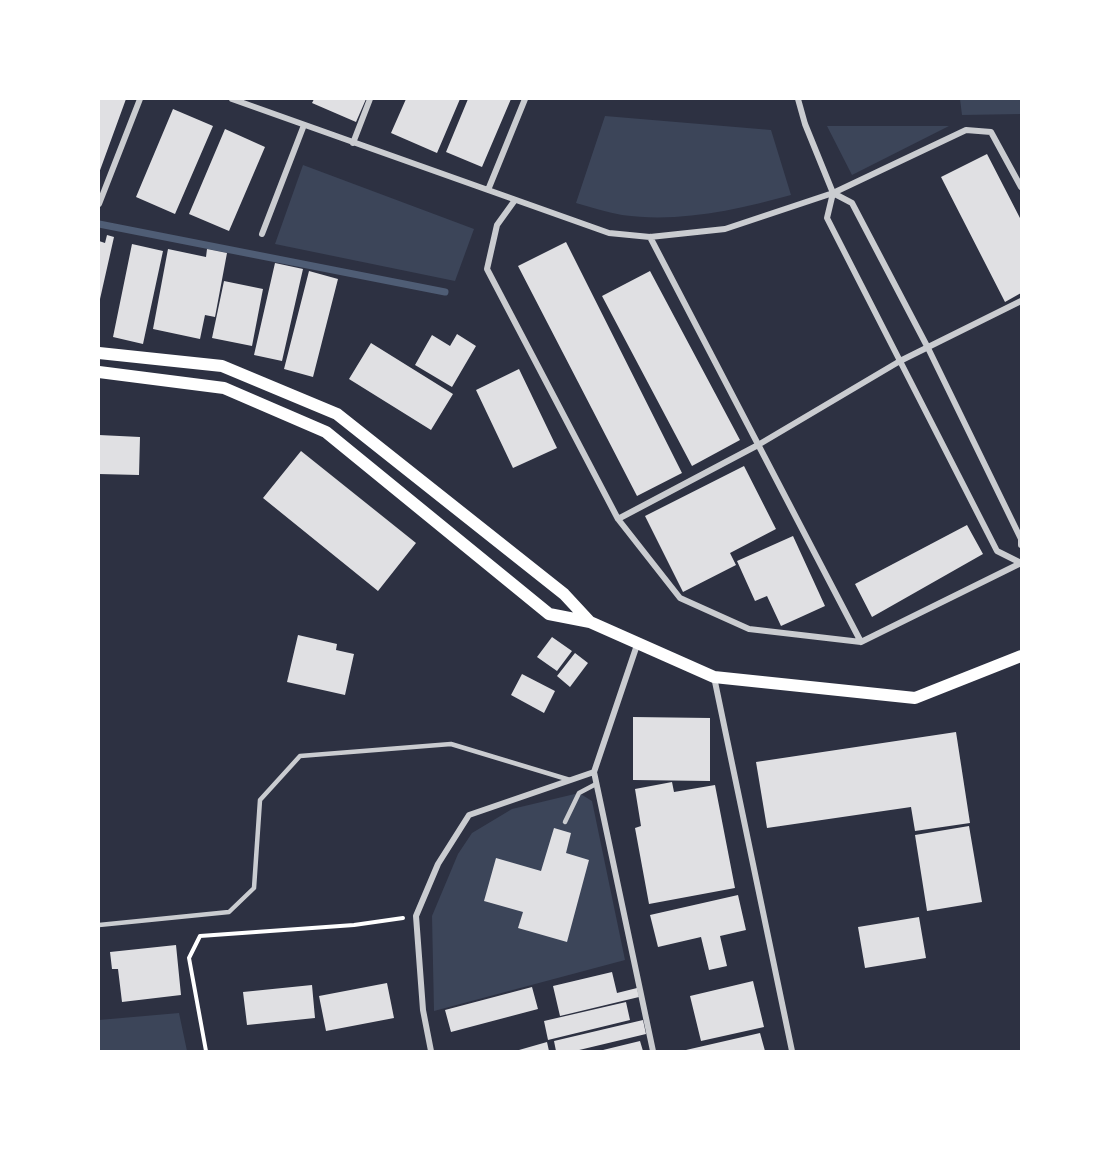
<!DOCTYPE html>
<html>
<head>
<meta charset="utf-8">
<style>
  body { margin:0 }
  #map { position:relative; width:1120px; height:1150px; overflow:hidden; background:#2d3142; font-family:Arial,sans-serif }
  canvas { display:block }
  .frame { position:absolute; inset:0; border:100px solid #fff; pointer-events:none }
</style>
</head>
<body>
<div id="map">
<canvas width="1120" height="1150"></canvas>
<div class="frame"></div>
</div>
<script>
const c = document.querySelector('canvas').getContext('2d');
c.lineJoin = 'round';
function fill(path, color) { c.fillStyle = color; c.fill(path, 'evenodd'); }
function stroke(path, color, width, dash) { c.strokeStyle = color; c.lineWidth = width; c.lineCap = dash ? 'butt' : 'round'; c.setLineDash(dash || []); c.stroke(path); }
fill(new Path2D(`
  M960 99H1021V114L962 115Z
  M605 116 771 130 791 195C737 210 678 223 622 215 606 212 591 207 576 203Z
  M827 126H949L852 175Z
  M303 165 474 229 455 281 275 244Z
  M579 793 592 801 625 960 434 1011 432 916 458 854 472 833 512 809Z
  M179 1013 187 1051H99V1020Z`), '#3c4559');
stroke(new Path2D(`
  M99 224 445 292`), '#4f5d75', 7);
fill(new Path2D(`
  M99 99H126L99 173Z
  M314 99H366L356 122 312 103Z
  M406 99H460L437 153 391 133Z
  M468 99H511L482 167 446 152Z
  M173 109 213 126 175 214 136 197Z
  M225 129 265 147 229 231 189 214Z
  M987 154 1021 220V293L1005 302 941 177Z
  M107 235 114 237 100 299 99 241 105 243Z
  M566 242 682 473 637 496 518 266Z
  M132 244 163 251 143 344 113 337Z
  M168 249 206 257 207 249 227 253 215 317 205 315 200 339 153 329Z
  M275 263 303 269 282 361 254 355Z
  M309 271 338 279 313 377 284 369Z
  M650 271 740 440 692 466 602 296Z
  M224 281 263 289 252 346 212 338Z
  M457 334 476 346 452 387 415 365 432 335 450 346Z
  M371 343 453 394 431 430 349 379Z
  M519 369 557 448 513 468 476 390Z
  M99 435 140 437 139 475 99 474Z
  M301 451 416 543 378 591 263 498Z
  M744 466 776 529 730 553 736 565 683 592 645 516Z
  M967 525 983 554 872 617 855 584Z
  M793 536 825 606 781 626 767 596 755 601 737 561Z
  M298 635 337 644 336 650 354 654 345 695 287 682Z
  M552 637 572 651 557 671 537 657Z
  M575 653 588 663 570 687 557 676Z
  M522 674 555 691 544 713 511 695Z
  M633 717 710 718V781L633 780Z
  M956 732 970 823 915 831 911 807 767 828 756 762Z
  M672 782 674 792 715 785 735 888 649 904 635 828 641 826 635 789Z
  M969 826 982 902 927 911 915 835Z
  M554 828 571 833 566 853 589 860 567 942 518 928 523 912 484 901 496 858 541 871Z
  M738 895 746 930 720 936 727 966 709 970 701 937 658 947 650 915Z
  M919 917 926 958 865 968 858 927Z
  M176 945 181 995 122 1002 118 969H112L110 952Z
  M612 972 617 993 637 988 639 997 560 1016 553 986Z
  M753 981 764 1027 701 1041 690 996Z
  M387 983 394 1018 326 1031 319 996Z
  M312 985 315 1018 247 1025 243 992Z
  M532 987 538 1009 451 1032 445 1010Z
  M626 1002 630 1020 548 1040 544 1021Z
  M643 1020 646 1034 575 1051H556L554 1041Z
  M760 1033 765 1051H686V1050Z
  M640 1041 643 1051H603V1050Z
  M547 1042 549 1051H519V1050Z`), '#e0e0e3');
stroke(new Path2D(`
  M206 1051 189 958 200 936 354 925 403 918`), '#fff', 4);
stroke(new Path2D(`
  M565 822 579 793 596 784
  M99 925 229 912 254 888 260 800 300 756 451 744 570 780`), '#caccd0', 4.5);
stroke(new Path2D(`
  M232 99 609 233 650 237 725 229 833 193 966 130 991 132 1021 187
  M798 99 805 124 833 193
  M353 143 370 99
  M488 190 525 99
  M833 193 827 218 997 551 1021 563
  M833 193 852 203 928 348 1021 539V545
  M515 200 497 225 487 269 618 519 680 598 749 629 861 642 1021 563
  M99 204 140 99
  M262 234 304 125
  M650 237 861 642
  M618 519 758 445 900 361 1021 301
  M638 642 594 772 653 1051
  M714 677 792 1051
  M431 1051 423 1010 416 916 438 864 469 815 594 772`), '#caccd0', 6);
stroke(new Path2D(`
  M99 353 222 366 337 414 564 594 590 622
  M99 372 224 388 326 432 549 614 590 622 714 677 915 698 1021 656`), '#fff', 12);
</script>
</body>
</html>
